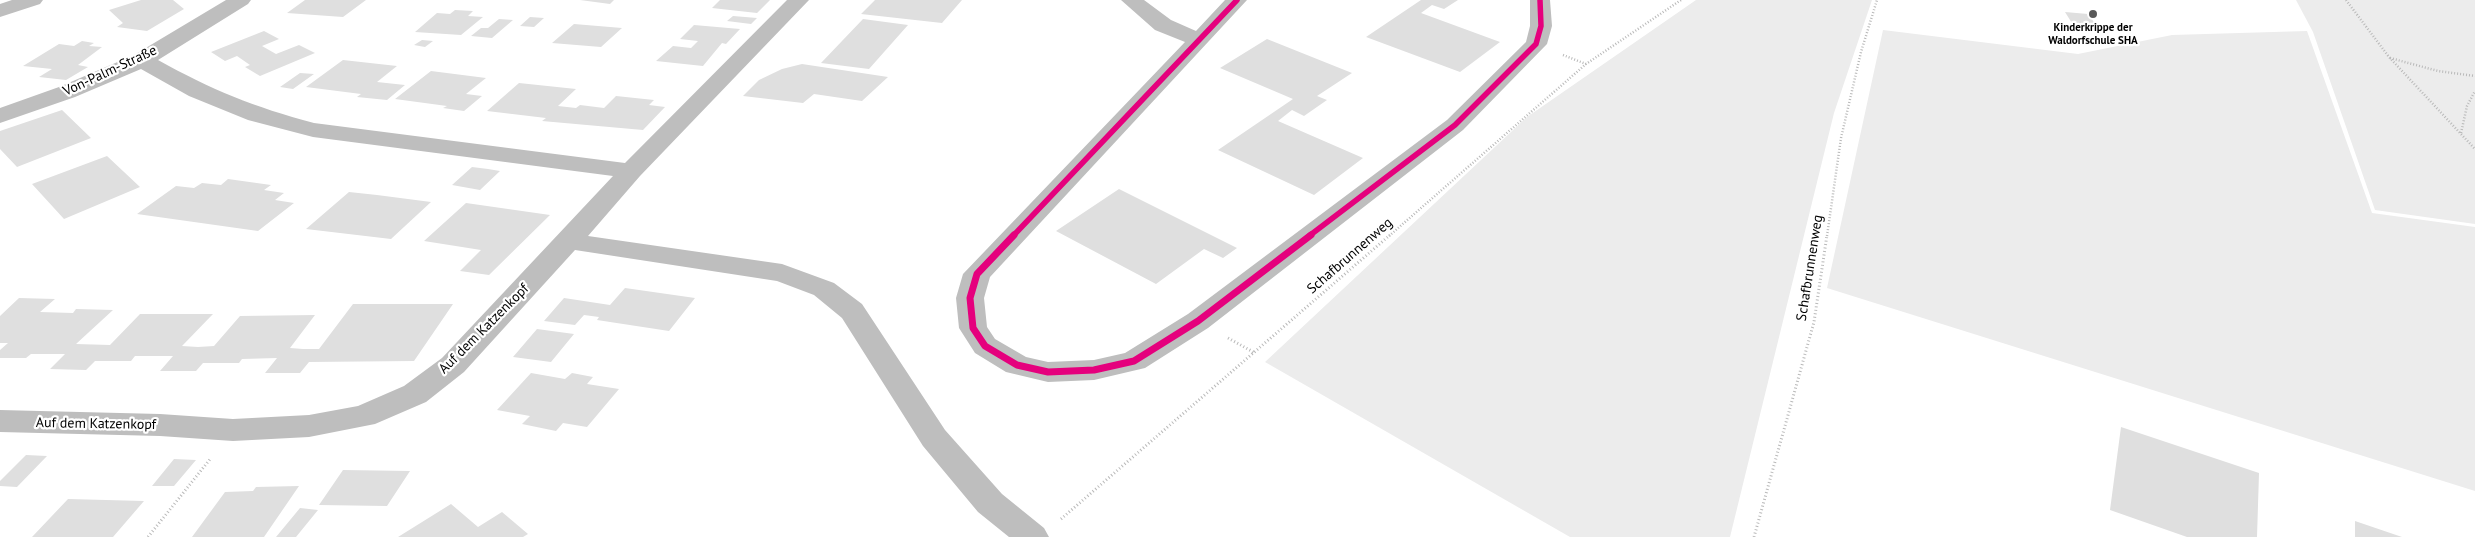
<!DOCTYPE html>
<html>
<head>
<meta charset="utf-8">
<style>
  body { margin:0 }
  canvas { display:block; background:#fff }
</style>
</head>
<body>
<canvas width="2475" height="537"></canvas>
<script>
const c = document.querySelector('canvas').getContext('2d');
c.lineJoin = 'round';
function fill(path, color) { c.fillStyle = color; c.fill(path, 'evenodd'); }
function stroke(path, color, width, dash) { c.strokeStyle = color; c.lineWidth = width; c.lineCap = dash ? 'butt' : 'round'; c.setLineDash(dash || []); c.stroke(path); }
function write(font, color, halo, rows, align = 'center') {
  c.font = font + ' "PT Sans",sans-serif'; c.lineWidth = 4.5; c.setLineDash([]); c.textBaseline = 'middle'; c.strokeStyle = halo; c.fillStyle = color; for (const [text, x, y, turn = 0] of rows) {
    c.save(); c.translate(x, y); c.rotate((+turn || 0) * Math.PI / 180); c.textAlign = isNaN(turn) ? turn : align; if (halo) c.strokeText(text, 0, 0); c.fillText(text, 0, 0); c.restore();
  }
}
fill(new Path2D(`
  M1696 0H1872L1834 113 1730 537H1570L1265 362 1527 117Z
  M2296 0H2475V224L2375 210 2313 32Z
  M1883 30 2078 54 2172 35 2307 31 2372 213 2475 227V491L1827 288Z`), '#ececec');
fill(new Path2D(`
  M141 0H173L184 9 147 31 117 27 123 23 109 10Z
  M305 0H366L343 17 287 13Z
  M580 0H614L610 4Z
  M720 0H770L757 13 712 8Z
  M875 0H962L942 23 861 14Z
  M1421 0H1458L1444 9 1432 5 1421 13 1500 42 1460 72 1366 37Z
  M455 10 473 11 468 16 483 17 461 35 415 32 437 13 450 14Z
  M2065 12 2088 14 2099 29 2075 28Z
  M733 16 757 18 751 24 727 21Z
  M530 17 544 18 534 27 520 26Z
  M499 19 513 20 492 38 471 36 481 28H488Z
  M863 19 908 25 869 69 821 63Z
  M574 24 622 28 601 47 552 43Z
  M694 25 740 29 726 44 722 43 703 66 656 61 673 46 691 48 698 41 680 39Z
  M264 31 279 39 262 46 276 54 299 45 315 53 260 76 245 67 250 65 237 56 225 61 211 52Z
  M1267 39 1352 73 1317 96 1327 100 1304 116 1292 110 1278 121 1363 158 1314 195 1218 150 1293 99 1220 68Z
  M422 40 433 41 425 47 414 45Z
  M82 41 94 43 89 46 102 47 78 65 88 67 66 80 39 77 52 69 23 66 59 44 74 46Z
  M343 60 397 66 377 82 405 85 387 100 357 97 361 94 306 87Z
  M802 64 888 77 862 101 814 94 803 103 743 96 759 80 782 69Z
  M431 71 486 78 466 94 482 96 464 111 443 108 447 106 395 99Z
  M300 73 314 74 293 89 280 87Z
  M519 83 576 89 558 106 576 108 580 105 604 108 616 96 654 100 649 105 665 107 643 130 542 121 546 118 487 111Z
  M62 110 91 138 17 167 0 149V131Z
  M107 156 140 187 64 219 32 184Z
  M472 167 488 169 500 171 480 190 452 185Z
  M228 179 271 185 264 190 284 193 275 200 294 203 258 231 137 214 176 186 194 188 202 183 221 185Z
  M1119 189 1237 248 1223 258 1204 249 1156 284 1056 231Z
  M349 192 377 195 431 202 391 239 306 229Z
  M466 203 550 215 489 275 460 271 481 250 424 241Z
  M625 288 695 298 669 331 597 320 599 317 584 315 575 325 544 321 564 298 610 305Z
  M19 298 55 299 40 312 73 313 76 309 113 310 76 344 110 345 140 314H213L182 346 198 347 214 346 240 316 315 315 290 348 303 349H319L353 304H453L414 361 309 362 300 373H265L277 358 242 359 239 363H203L196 371H160L173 356H135L131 361H95L86 370 50 369 65 354H31L26 358H0V350L8 343H0V316Z
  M537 329 574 334 551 362 513 357Z
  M531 373 565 379 572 373 593 377 587 384 619 389 587 427 563 423 556 431 522 424 530 416 497 410Z
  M2121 427 2259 473 2257 537H2187L2110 510Z
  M26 455 47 456 17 487 0 486V481Z
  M174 459 196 460 174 486H152Z
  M343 470 410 471 387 506 319 505Z
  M299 486 264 537H192L225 492 253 491 256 487Z
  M68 499 144 501 113 537H32Z
  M451 504 478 527 502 512 528 534 523 537H398Z
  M300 508 318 510 296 537H276Z
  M2355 521 2402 537H2355Z`), '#dfdfdf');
stroke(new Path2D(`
  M2346 0 2389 57 2475 149
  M1563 55 1586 64
  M2390 58 2438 71 2475 76
  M2461 133 2467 106 2475 91
  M1389 236 1586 64 1681 0
  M1827 236 1841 138 1861 52 1877 0`), '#b9b9b9', 2.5, [1, 2]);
stroke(new Path2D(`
  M1228 338 1255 353
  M1061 519 1390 235
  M148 537 211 458
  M1754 537 1814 322 1827 235`), '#b9b9b9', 3, [1, 2.5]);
fill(new Path2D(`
  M12 0H43L40 4 0 17V4Z
  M226 0H251L248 4 158 60C212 90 254 107 314 123L625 163 787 0H809L640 176 588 236 782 264 834 283 862 304 945 430 1002 494 1044 528 1049 537H1009L978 512 923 446 842 318 814 295 777 281 575 250 464 372 426 402 375 424 309 437 233 441 160 436 0 432V410L160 414 233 419 309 415 358 406 404 386 442 358 613 176 313 137 248 120 189 96 141 69 75 97 0 123V108L59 87 134 55Z
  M1121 0H1144L1171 20 1196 31 1225 0H1247L990 277 984 298 987 327 995 339 1026 357 1048 362 1094 360 1125 353 1188 314 1447 120 1526 42 1530 26V0H1550L1552 26 1547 44 1463 130 1208 328 1145 368 1094 380 1048 382 1006 372 975 353 959 328 956 298 963 274 1185 42 1155 30Z`), '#bebebe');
stroke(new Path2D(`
  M1013 236 1237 0
  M1309 236 1455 125 1536 44 1541 26 1540 0`), '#e5007d', 5.5);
stroke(new Path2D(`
  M1014 235 977 274 970 298 973 328 985 346 1017 365 1048 372 1094 370 1134 361 1198 321 1311 235`), '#e5007d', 7);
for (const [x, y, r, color] of [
  [2093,14,5,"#595959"]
]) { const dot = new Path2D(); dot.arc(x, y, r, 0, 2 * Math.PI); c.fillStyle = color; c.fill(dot); stroke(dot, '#fff', 2); }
write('bold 11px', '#000', '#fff', [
  ["Kinderkrippe der",2093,28],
  ["Waldorfschule SHA",2093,41]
]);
write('14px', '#000', '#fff', [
  ["Von-Palm-Straße",110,71,-25],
  ["Schafbrunnenweg",1350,256,-41],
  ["Schafbrunnenweg",1810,268,-81],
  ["Auf dem Katzenkopf",484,329,-45],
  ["Auf dem Katzenkopf",96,424,1]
]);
</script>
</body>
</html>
